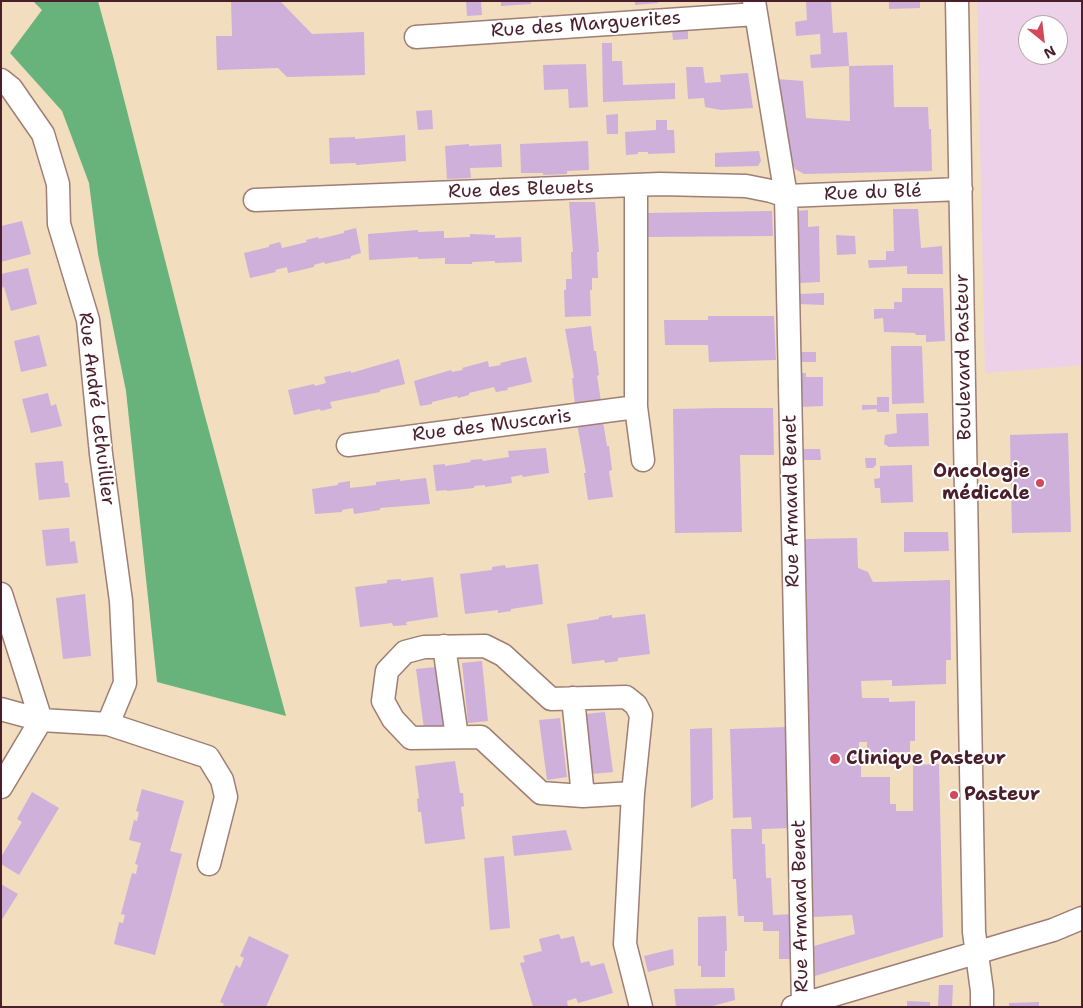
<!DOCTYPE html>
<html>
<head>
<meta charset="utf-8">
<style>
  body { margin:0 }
  #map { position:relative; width:1083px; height:1008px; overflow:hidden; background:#f3ddbf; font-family:"Shantell Sans",sans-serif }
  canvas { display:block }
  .frame { position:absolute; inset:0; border:2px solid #4a1f2b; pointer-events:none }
  .north { position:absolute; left:1018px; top:15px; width:50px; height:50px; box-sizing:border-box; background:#fff; border:1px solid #b7a5aa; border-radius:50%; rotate:151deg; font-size:14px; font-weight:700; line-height:20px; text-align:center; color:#4a1f2b }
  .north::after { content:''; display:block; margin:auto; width:18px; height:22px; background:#d1495b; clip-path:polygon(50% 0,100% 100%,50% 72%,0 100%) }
</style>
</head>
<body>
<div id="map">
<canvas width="1083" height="1008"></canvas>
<div class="frame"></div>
<div class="north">N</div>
</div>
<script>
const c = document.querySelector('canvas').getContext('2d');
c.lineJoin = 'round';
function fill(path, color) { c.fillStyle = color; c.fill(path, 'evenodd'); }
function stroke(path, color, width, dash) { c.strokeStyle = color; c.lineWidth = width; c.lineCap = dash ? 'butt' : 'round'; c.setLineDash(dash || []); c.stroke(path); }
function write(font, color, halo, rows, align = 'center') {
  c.font = font + ' "Shantell Sans",sans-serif'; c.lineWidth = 4; c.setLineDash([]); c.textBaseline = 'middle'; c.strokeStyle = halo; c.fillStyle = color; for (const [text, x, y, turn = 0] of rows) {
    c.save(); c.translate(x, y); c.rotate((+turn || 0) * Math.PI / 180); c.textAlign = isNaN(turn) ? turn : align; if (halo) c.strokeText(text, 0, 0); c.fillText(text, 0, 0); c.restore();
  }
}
fill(new Path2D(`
  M977 1H1082V365L985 373ZM1028 25H1058V55H1028Z`), '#edd1e9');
fill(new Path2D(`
  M33 1H98L113 56 202 405 286 716 157 682 126 391 98 254 89 183 62 111 10 53 42 10Z`), '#68b37b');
fill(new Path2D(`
  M231 1H280L312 34 364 32 365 75 287 77 278 68 217 70 216 36H232Z
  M466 1H481L482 15 467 16Z
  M501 1H531V4L501 6Z
  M635 1H658V3L635 5Z
  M806 1H831L833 33 847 32 849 66 811 68 810 55 821 54 820 34 796 36 795 22 807 20Z
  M889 1H920V8L889 9Z
  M688 28V39L673 40 672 30Z
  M602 43H612V61H622L623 85 675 83V99L603 102Z
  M586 64 588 107 569 108 568 89 544 90 543 65Z
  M893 65 894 107H928L929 129H931L932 171 804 174 795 169 792 163 777 79 803 81 806 118 850 121 849 66Z
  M686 67H703L705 83 721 82 720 75 748 73 753 108 721 110 705 107 704 98 688 99Z
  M432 110 433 129 418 130 416 111Z
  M618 114V134H607L606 115Z
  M656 120H667V130H674L675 153 648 154V152H638V154L626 155 625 132 656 130Z
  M405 135 406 161 356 165V163L330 164 329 138 355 137V139Z
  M588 141 589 170 567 171V174L543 175V173H521L520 144Z
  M469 144V146L501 144 502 167 470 168 471 178 447 179 445 146Z
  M759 151 761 161 758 166 715 167V153Z
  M569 202H595L599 252H597L598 278H592V290H590L591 316 565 317 564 290H566V279H572L571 252H573Z
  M893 209H918L921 248 942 246 943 274H907V266L869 268 868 260H886V251H894Z
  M808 210V227L819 226 820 282 798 283 797 211Z
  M772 211 773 236 646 237V213Z
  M22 221 31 254 1 262V226Z
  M356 228 361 253 351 256V258L325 264 324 262 314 265V267L288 273 287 267 275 270 276 272 250 278 244 253 269 247V245L280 242 282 248 307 242 306 240 318 237 319 239 344 233V231Z
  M418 230V232L444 231V238L470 237V234L495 235V238L521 237 522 262 495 263V261L472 262V264H445V258L418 259V257L369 260 368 234Z
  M836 235 855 236 856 254 837 255Z
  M28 268 37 304 11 311 4 287 1 288V274Z
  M902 288H943L945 341 926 342V335H916L915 333 884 332 883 318 874 319V309H894V302H902Z
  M824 293V305L799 304V294Z
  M708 316H774L776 360 709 362 708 345H665L664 320H708Z
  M591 326 594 351H596L599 375 597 376 601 401 575 405 572 378H574L565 329Z
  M39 335 47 366 21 372 14 341Z
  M891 346H922L924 403 892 404Z
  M799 352H816V362H799Z
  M526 357 532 382 507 388 508 390 496 392 494 387 469 393V395L458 398 457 396 432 402V404L420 406 414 381 451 370 452 372 463 370 462 368 488 361 489 367 501 365 500 363Z
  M399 359 405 384 380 390V392L330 402 332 408 321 411 320 409 294 415 288 390 314 384 315 386 326 383 324 377 351 371V373Z
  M800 373H806V377H823V406L800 407Z
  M48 393 51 406 56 404 62 426 31 433 22 399Z
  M877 397H889V412H877V409L862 410V405H877Z
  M720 408H773L774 455H740L742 532 675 533 673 409Z
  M928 413 929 446 889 447 884 444 885 435 897 433 896 414Z
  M603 421 607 446H609L612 470 609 471 613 497 588 500 584 473H586L577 424Z
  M1068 433 1071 532 1012 533 1010 435Z
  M546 448 549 473 523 477 522 475 511 477 512 483 485 487V485L474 486V488L447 491V490L436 491 433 465 445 464V466L471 462 470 460 482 459 483 461 509 457 508 451Z
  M800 449H820L821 460H801Z
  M865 458H876V465L873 468H866Z
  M63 461 65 483H68L70 497 39 500 35 463Z
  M912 465 913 502 881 503 880 488H875L874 479 880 478V466Z
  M426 478 430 504 380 508V510L354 514 353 508 342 510V512L315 514 312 489 338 485V483L350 481V488L376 485V482L400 479V481Z
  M69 528 70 542 75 541 78 563 46 566 42 530Z
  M904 532H948L949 551 904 552Z
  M857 538 858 568 868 572 873 582 950 580 951 660H946V684L892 686V680L861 681 862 698H889V702L915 701V741H910V752L867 753V742H859V750H861V777H890V804H896V811H913V765L939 764 943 937 815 976 814 946 855 934 852 915 813 917 802 543 807 539Z
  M538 564 543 604 511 609V611L498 613V610L465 614 460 574 492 570V567L505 565 506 568Z
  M433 577 438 617 406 622 407 625 393 626 392 623 360 627 355 587 387 583V580L401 579V581Z
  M85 594 91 656 63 659 56 598Z
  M645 614 650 654 618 658V661L605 663 604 660 572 664 567 624 599 619V617L612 615V618Z
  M482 661 488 721 468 723 462 663Z
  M436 667 444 726 424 729 416 669Z
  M605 712 613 772 592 774 585 714Z
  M560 718 567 777 547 780 539 720Z
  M787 727 790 828 762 829V844H765L766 878H771L773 915 795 914V959H779V931H763V922H744V916H738L736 879H733L731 829H752L751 817 733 818 730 729Z
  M712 728 713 799 691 808 690 729Z
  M455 761 460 793H463L464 806 461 807 465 839 425 844 421 812H418L417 799 419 798 415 766Z
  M142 789 184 801 170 851 182 854 155 955 114 944 119 922 123 923 125 915 121 914 132 873 136 874 138 865 135 864 141 843 129 840 134 820 137 821 139 812 136 811Z
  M32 792 59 808 19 875 1 864V857L22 822 17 819Z
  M566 830 572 850 514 856 512 836Z
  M504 856 510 928 490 930 484 858Z
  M1 884 18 894 1 921Z
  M726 916 727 951H725V977H701V966H698V917Z
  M559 934 561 939 574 936 581 963 589 961 591 966 604 963 613 993 578 1003 576 998 567 1001 568 1007H533L520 963 525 962 523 956 542 951 539 939Z
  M249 936 289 955 266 1007H222L224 1004 220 1002 236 965 240 968 244 958 240 956Z
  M673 949 674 965 648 972 644 956Z
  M939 985H953L952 1007H938Z
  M734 988 735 1000 709 1007H676L674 989Z
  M907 1001 930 1002V1007H907Z
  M1039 1002V1007H1009V1003Z`), '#ceb0db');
const minor = new Path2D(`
  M754 1 786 196 803 1004
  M957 1 974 932 982 991V1007
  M416 37 756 14
  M1 80 11 88 43 134 58 184 59 224 88 320 101 454 121 601 125 683 108 724 41 720 1 709
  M636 185V407L643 460
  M255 200 660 184 746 186 771 191 786 196 961 189
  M348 445 636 407
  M1 594 41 720
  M444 646 457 737
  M573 698 583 796
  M108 724 208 757 222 780 226 797 209 864
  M1 787 41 720
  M633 793 583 796 541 793 481 737 411 738 393 719 383 701 387 671 405 652 424 647 485 646 503 655 551 699 626 697 636 705 641 715 633 793 625 944 641 1007
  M793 1007 1053 930 1082 918`);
stroke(minor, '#9e7e75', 25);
stroke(minor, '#fff', 22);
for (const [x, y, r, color] of [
  [1040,483,5,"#d1495b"],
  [835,759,6,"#d1495b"],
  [954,795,5,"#d1495b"]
]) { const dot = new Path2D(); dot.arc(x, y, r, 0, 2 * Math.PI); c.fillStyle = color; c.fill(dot); stroke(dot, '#fff', 2); }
write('19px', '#4a1f2b', '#fff', [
  ["Rue des Marguerites",586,25,-4],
  ["Rue des Bleuets",521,190,-2],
  ["Rue du Blé",873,193,-2],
  ["Boulevard Pasteur",964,357,-91],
  ["Rue André Lethuillier",96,409,83],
  ["Rue des Muscaris",492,426,-7],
  ["Rue Armand Benet",792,501,-91],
  ["Rue Armand Benet",801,906,-91]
]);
write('bold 19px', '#4a1f2b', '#fff', [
  ["Oncologie",1030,472,"right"],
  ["médicale",1030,494,"right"],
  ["Clinique Pasteur",846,759],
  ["Pasteur",964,795]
], 'left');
</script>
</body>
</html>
